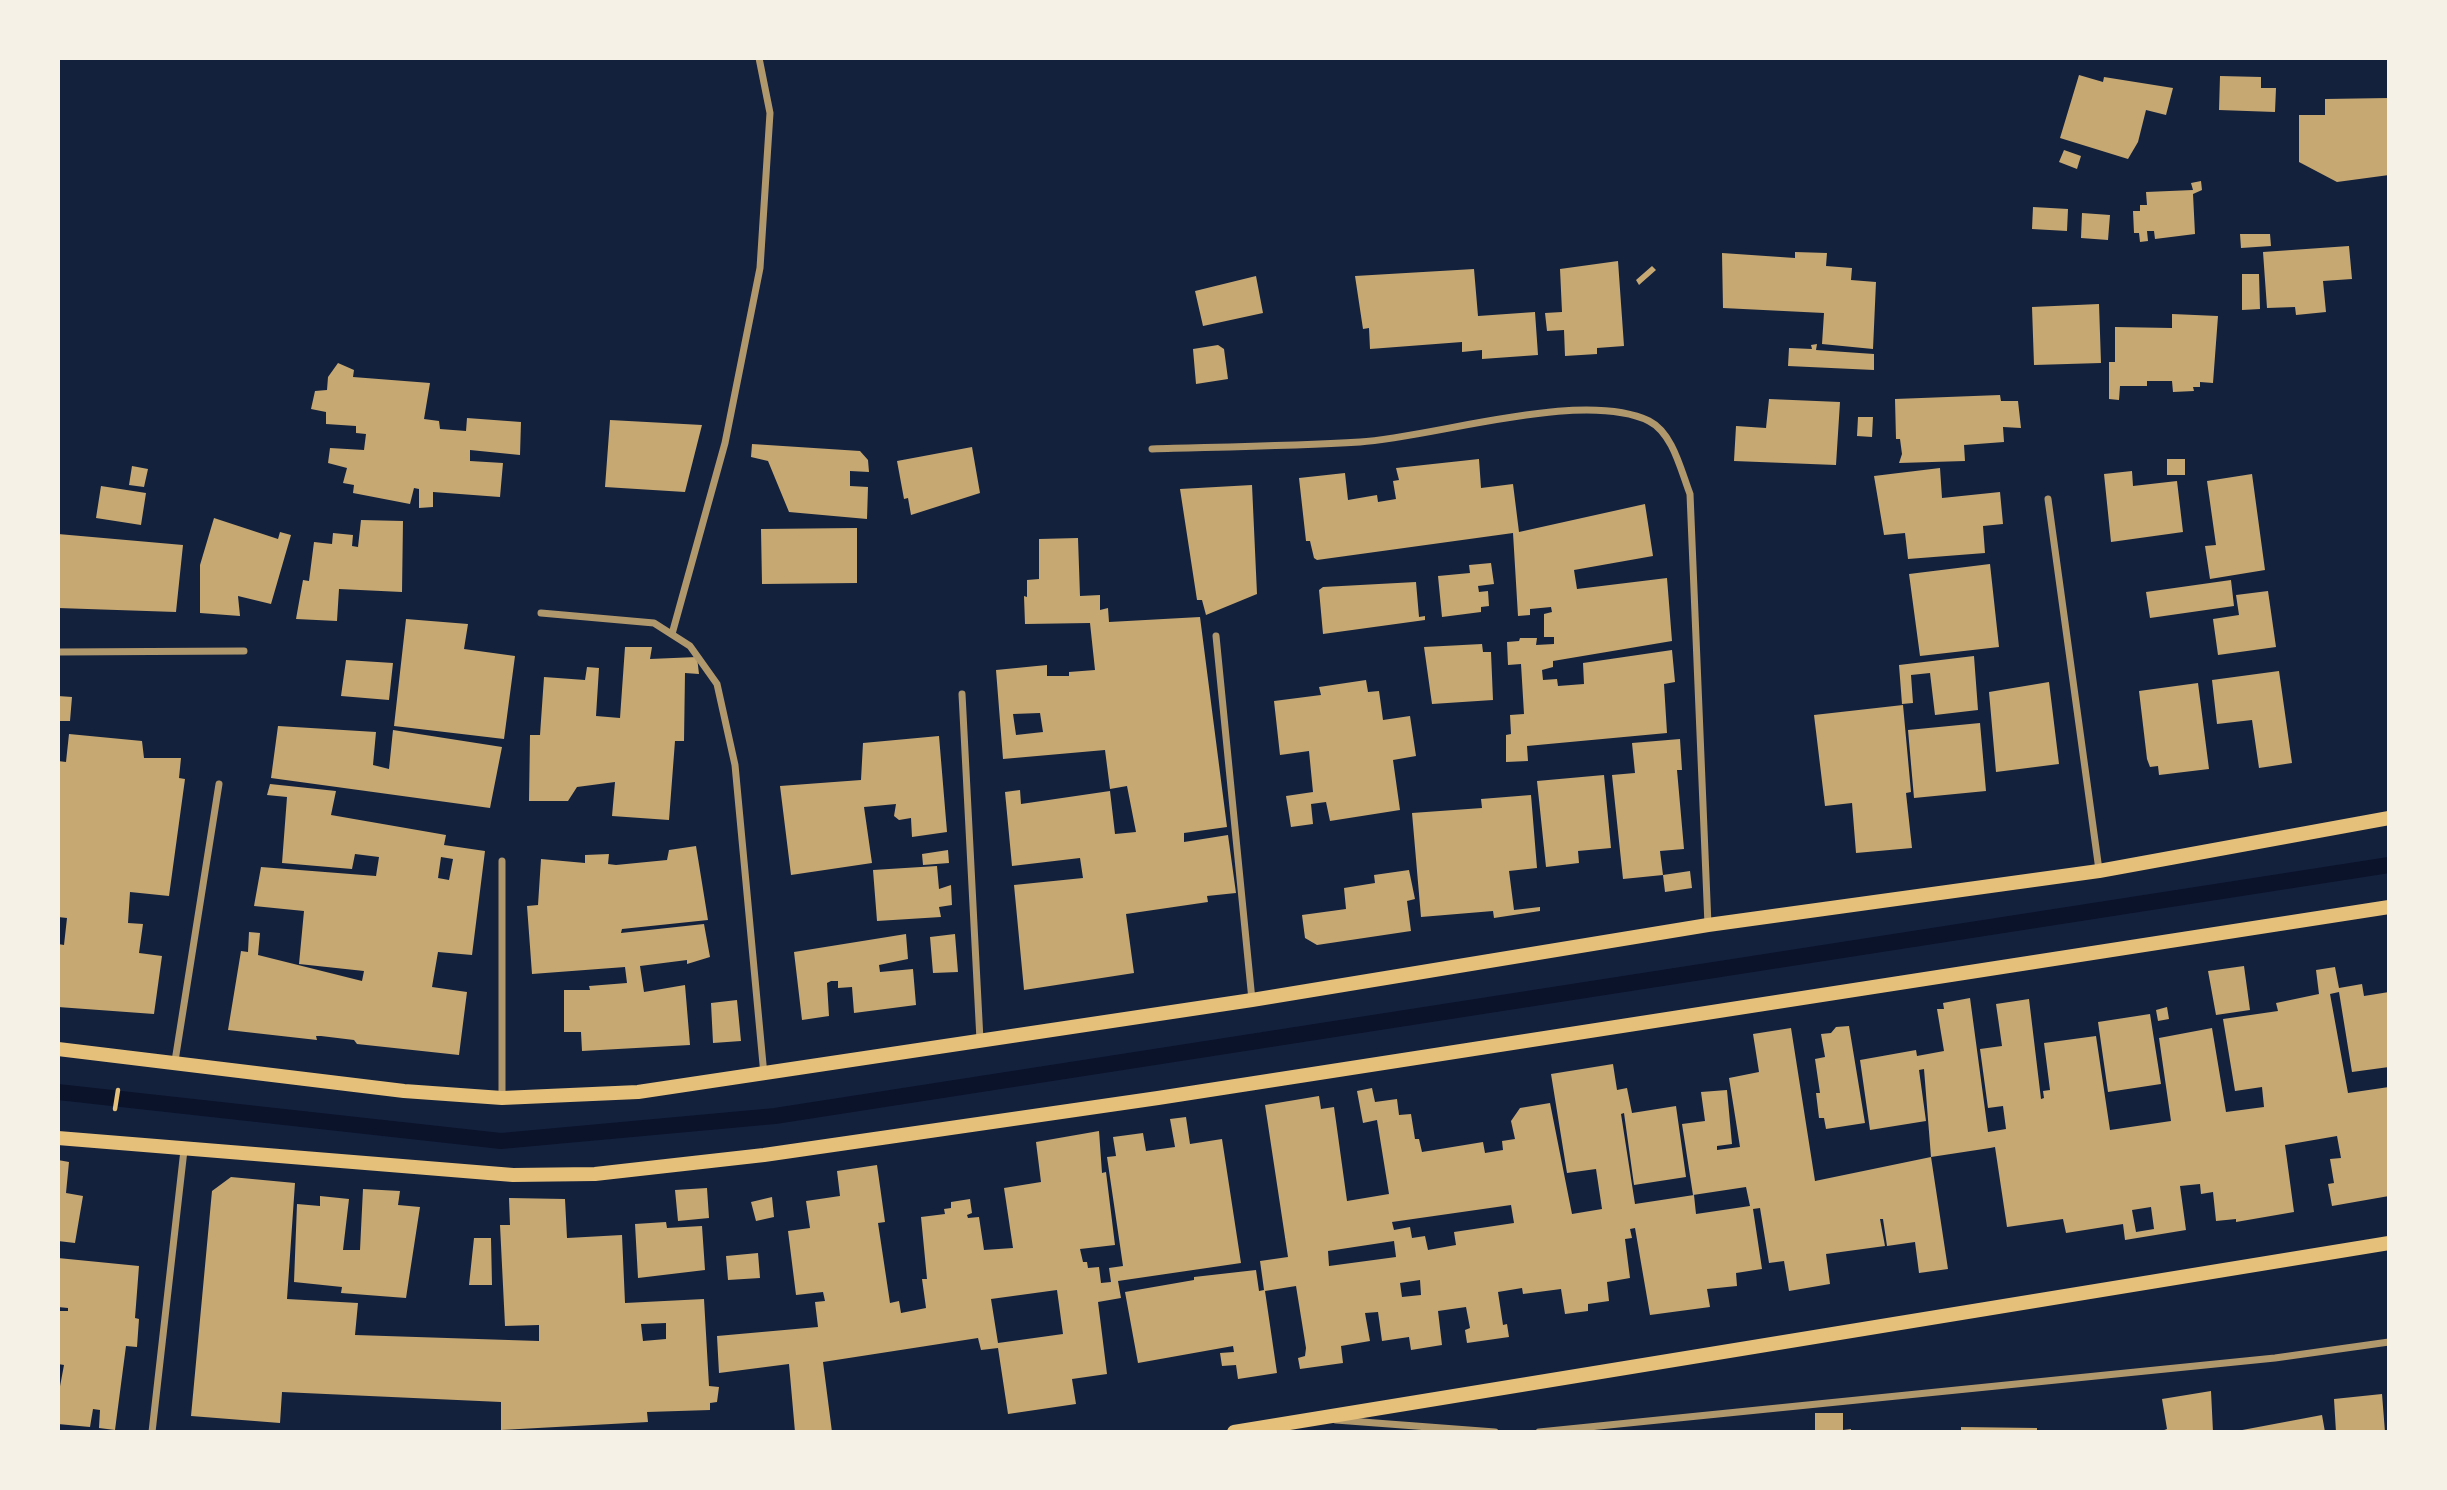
<!DOCTYPE html>
<html>
<head>
<meta charset="utf-8">
<style>
  body { margin:0 }
  #map { position:relative; width:2447px; height:1490px; overflow:hidden; background:#14213d; font-family:"Archivo Narrow",sans-serif }
  canvas { display:block }
  .frame { position:absolute; inset:0; border:60px solid #f6f1e7; pointer-events:none }
</style>
</head>
<body>
<div id="map">
<canvas width="2447" height="1490"></canvas>
<div class="frame"></div>
</div>
<script>
const c = document.querySelector('canvas').getContext('2d');
c.lineJoin = 'round';
function stroke(path, color, width, dash) { c.strokeStyle = color; c.lineWidth = width; c.lineCap = dash ? 'butt' : 'round'; c.setLineDash(dash || []); c.stroke(path); }
function fill(path, color) { c.fillStyle = color; c.fill(path, 'evenodd'); }
stroke(new Path2D(`
  M58 1092 501 1141 775 1116 2389 865`), '#0b132b', 16);
fill(new Path2D(`
  M2079 75 2103 82 2104 77 2173 88 2166 115 2146 110 2138 142 2128 159 2060 138Z
  M2220 76 2261 77V88H2276L2275 112 2219 110Z
  M2389 98V175L2337 182 2299 162V115H2325V99Z
  M2064 150 2081 156 2077 169 2059 162Z
  M2201 181 2202 190 2193 194 2195 234 2155 239 2154 231H2147L2148 241 2140 242 2139 233H2134L2133 211H2140V205H2147L2146 192 2193 190 2191 183Z
  M2033 207 2068 209 2067 231 2032 229Z
  M2082 213 2110 215 2108 240 2081 238Z
  M2240 234H2270L2271 246 2241 248Z
  M2349 246 2352 279 2323 281 2326 312 2296 315 2295 307 2267 308 2263 252Z
  M1795 252 1827 253 1826 266 1852 268 1851 280 1876 282 1873 349 1822 344 1824 313 1723 308 1722 253 1795 258Z
  M1618 261 1624 346 1597 348V354L1565 356 1564 330 1547 331 1545 313 1562 312 1560 269Z
  M1652 266 1656 270 1639 285 1636 280Z
  M1474 269 1478 316 1535 312 1538 355 1482 359V350L1462 352V342L1370 349 1369 328 1363 329 1355 276Z
  M2242 274H2259L2260 309 2242 310Z
  M1256 276 1263 313 1203 326 1195 291Z
  M2099 304 2101 363 2034 365 2032 307Z
  M2172 314 2218 316 2213 383 2200 382V387H2193L2194 391 2173 392 2172 381H2147V386H2120L2119 400 2109 399V362H2115V327L2172 328Z
  M1817 344 1816 350 1874 354V370L1788 366 1789 348 1812 349 1811 345Z
  M1218 345 1224 349 1228 379 1196 384 1193 349Z
  M338 363 354 370 353 377 430 383 424 419 439 421 440 429 466 431 467 418 521 422 520 455 470 450V461L503 463 500 497 433 492V507L419 508V489L414 488 410 504 353 493 354 485 343 483 347 468 328 463 330 448 364 450 366 434 356 433V426L326 424V412L311 409 315 391 327 390 328 377Z
  M2000 395 2001 401H2018L2021 428 2003 427 2004 442 1964 445 1965 461 1899 463 1902 454 1900 439H1896L1895 399Z
  M1769 399 1840 402 1836 465 1734 461 1736 426 1766 428Z
  M1858 417H1873L1872 437 1857 436Z
  M610 420 702 425 685 492 605 487Z
  M752 444 860 451 868 460 869 472 850 471V486L868 487 867 519 789 512 768 461 751 457Z
  M972 447 980 493 911 515 908 498 904 499 897 461Z
  M1479 459 1481 488 1513 484 1519 532 1645 504 1653 556 1574 570 1577 589 1667 578 1672 641 1553 661V667L1542 670 1543 680 1557 679 1558 686 1584 684 1583 663 1672 650 1675 682 1664 684 1667 733 1527 746 1528 761 1506 762V735L1511 734 1510 715 1524 714 1521 664 1508 665 1507 642 1519 641 1520 638H1537L1536 645 1554 644V637H1544V614L1552 612 1551 607 1530 609V615L1518 616 1513 533 1317 560 1314 558 1310 541H1306L1299 478 1345 473 1348 500 1377 495 1378 502 1396 499 1393 481 1399 480 1396 468Z
  M2167 459H2185V475H2167Z
  M132 466 148 469 144 487 129 485Z
  M1940 468 1942 498 2000 492 2003 524 1983 526 1985 553 1908 559 1905 533 1884 535 1874 476Z
  M2132 471 2133 486 2177 481 2183 532 2111 542 2104 474Z
  M2252 474 2265 570 2210 579 2205 546 2216 545 2207 481Z
  M1252 485 1257 594 1206 615 1202 600H1197L1180 489Z
  M101 486 146 493 141 525 96 518Z
  M214 518 278 539 280 532 291 535 271 604 238 596 240 616 200 613V565Z
  M361 520 403 521 402 592 339 589 337 621 296 619 303 580 309 581 314 542 332 544 333 533 353 535 352 546 358 547Z
  M857 528V583L762 584 761 529Z
  M58 534 183 545 176 612 58 608Z
  M1078 538 1080 596 1100 595V610L1108 608 1109 622 1200 617 1227 827 1184 833V842L1228 835 1236 893 1207 896 1208 902 1126 914 1134 973 1024 990 1014 885 1083 878 1080 858 1012 866 1005 792 1020 790 1021 804 1110 791 1115 834 1136 832 1127 786 1110 789 1105 750 1003 759 996 670 1047 665V676H1069V672L1095 670 1090 623 1025 624 1024 596 1027 597V580L1039 579V539ZM1040 713 1043 732 1016 735 1013 714Z
  M1491 563 1494 584 1478 586 1479 592 1488 591 1489 606 1481 607V612L1442 617 1438 576 1470 573 1469 565Z
  M1990 564 1999 647 1920 656 1909 574Z
  M2231 580 2234 606 2150 618 2146 592Z
  M1416 582 1419 617 1425 616V620L1323 634 1319 590 1323 587Z
  M2268 591 2276 647 2218 655 2213 619 2239 615 2236 595Z
  M406 619 468 624 464 649 515 656 504 739 394 726Z
  M1482 644 1483 652H1491L1493 700 1432 704 1424 647Z
  M625 647H652L650 659 697 657 699 674 685 673 684 741H675L669 820 612 816 615 782 577 787 568 801H529L530 735H540L544 677 585 680 587 667 599 668 596 716 620 718Z
  M1974 656 1978 710 1935 715 1930 673 1911 675 1913 703 1902 704 1899 665Z
  M346 660 393 663 389 700 341 696Z
  M2279 671 2292 763 2259 768 2252 720 2217 724 2212 680Z
  M1366 680 1368 692 1379 691 1383 720 1410 716 1416 756 1393 760 1400 810 1330 821 1326 802 1311 804 1313 824 1291 827 1286 796 1313 792 1309 751 1280 755 1274 701 1321 695 1319 687Z
  M2049 682 2059 764 1996 772 1989 692Z
  M2198 683 2209 769 2159 775 2158 766 2150 767 2147 759 2139 691Z
  M58 696 72 697 70 721H58Z
  M1903 705 1911 792 1906 793 1912 848 1856 853 1852 803 1825 806 1814 715Z
  M1980 723 1986 791 1914 798 1908 730Z
  M278 726 376 732 373 765 389 769 393 730 502 747 490 808 271 778Z
  M69 734 142 741 144 758H181L179 778 185 779 169 896 130 892 128 923 143 924 139 953 162 956 154 1014 58 1007V944L64 945 67 918 58 917V761L66 762Z
  M939 736 947 832 912 837 911 818 899 820 894 816 896 804 864 807 872 863 791 875 780 786 861 780 863 743Z
  M1680 739 1682 770H1677L1684 849 1660 851 1663 875 1623 879 1612 775 1635 773 1632 743Z
  M1604 775 1611 848 1578 851 1579 863 1546 867 1537 781Z
  M270 784 336 791 331 815 446 835 444 845 485 851 472 955 438 952 432 987 467 992 459 1055 357 1044 354 1040 321 1036H316L317 1040 228 1030 241 951 248 952 249 932 260 933 258 955 362 981 364 971 299 964 304 911 254 906 261 867 376 876 379 857 355 854 352 869 282 863 287 797 267 795ZM441 857 453 859 449 880 438 878Z
  M1531 795 1537 868 1509 871 1514 910 1540 907V911L1494 918 1493 911 1421 917 1412 813 1482 808 1481 799Z
  M696 846 708 920 622 929 621 933 704 924 710 957 687 964V960L640 966 644 992 685 985 690 1045 582 1051 581 1032H564V990H590L589 986 627 983 625 967 532 974 527 906 538 905 541 859 585 863V855L609 854 608 864 616 865 667 860 669 850Z
  M948 850 949 863 923 865 922 854Z
  M937 866 939 889 951 885 952 905 939 907 941 917 877 921 873 870Z
  M1409 870 1415 899 1407 901 1411 931 1317 945 1305 938 1302 915 1346 909 1344 888 1375 883 1374 875Z
  M1690 871 1692 888 1665 892 1663 875Z
  M906 934 908 959 879 965 880 972 913 969 916 1005 854 1013 852 987 838 988V981H831L827 983 829 1016 802 1020 794 952Z
  M955 934 958 972 933 973 930 937Z
  M2244 966 2250 1010 2216 1015 2208 971Z
  M2335 967 2339 988 2362 984 2364 996 2389 992V1067L2352 1072 2339 992 2330 994 2348 1093 2389 1087V1196L2332 1206 2328 1184 2334 1183 2330 1159 2341 1158 2337 1136 2285 1145 2294 1212 2236 1222V1219L2216 1221 2213 1192 2201 1194 2200 1184 2180 1186 2186 1230 2125 1240 2123 1224 2066 1233 2063 1219 2007 1227 1995 1147 1990 1148 1931 1157 1948 1269 1919 1273 1915 1242 1887 1246 1883 1219H1880L1885 1246 1826 1254 1830 1284 1789 1291 1784 1261 1769 1263 1760 1208 1753 1209 1762 1269 1736 1273 1737 1286 1707 1289 1710 1307 1650 1315 1635 1228 1630 1229 1632 1238 1625 1239 1630 1278 1607 1282 1609 1301 1588 1304V1311L1565 1314 1561 1289 1523 1294 1522 1288 1498 1292 1503 1325 1507 1324 1509 1337 1467 1343 1465 1330 1470 1328 1466 1307 1438 1311 1442 1345 1411 1350 1409 1337 1382 1341 1378 1312 1365 1313 1370 1341 1341 1346 1343 1363 1300 1369 1298 1358 1305 1356 1306 1348 1296 1286 1265 1291 1277 1373 1238 1379 1236 1365 1222 1366 1220 1353 1234 1352 1233 1346 1138 1363 1125 1292 1194 1280V1277L1256 1270 1259 1291 1264 1290 1260 1261 1288 1257 1265 1105 1319 1096 1321 1109 1334 1107 1347 1201 1389 1194 1377 1120 1363 1123 1357 1091 1372 1088 1375 1102 1397 1099 1399 1115 1411 1114 1415 1139H1419L1422 1152 1483 1142 1485 1153 1503 1150 1502 1141 1515 1139 1511 1121 1520 1108 1550 1103 1572 1214 1602 1209 1596 1169 1567 1173 1551 1074 1613 1064 1617 1090 1627 1088 1632 1113 1676 1106 1686 1177 1634 1185 1624 1113 1621 1114 1635 1204 1694 1195 1696 1214 1750 1206 1746 1187 1693 1195 1682 1124 1705 1121 1701 1092 1727 1090 1732 1144 1717 1146V1150L1740 1147 1729 1078 1759 1072 1753 1034 1791 1028 1815 1181 1931 1157 1924 1069 1919 1070 1926 1121 1870 1130 1860 1060 1916 1050 1917 1056 1944 1051 1937 1009H1944L1943 1003 1970 998 1988 1132 2006 1129 2003 1106 1988 1108 1980 1049 2002 1046 1996 1004 2029 999 2041 1099 2044 1098 2043 1091 2050 1090 2044 1043 2096 1036 2110 1130 2171 1121 2159 1038 2212 1028 2226 1112 2264 1107 2262 1087 2235 1091 2223 1019 2278 1011 2276 1003 2319 994 2316 970ZM1511 1205 1514 1223 1454 1232 1456 1245 1428 1250 1425 1236 1412 1238 1410 1227 1394 1230 1392 1222ZM2151 1207 2154 1229 2136 1232 2132 1210ZM1394 1241 1396 1257 1329 1266 1328 1251ZM1420 1280 1421 1295 1402 1297 1400 1283Z
  M737 1000 741 1041 713 1043 711 1003Z
  M2167 1007 2169 1019 2158 1021 2156 1010Z
  M2150 1014 2161 1084 2108 1092 2098 1022Z
  M1849 1026 1865 1123 1826 1129 1824 1118H1819L1816 1093H1820L1815 1059 1825 1057 1821 1034 1831 1033 1836 1027Z
  M1186 1117 1190 1144 1222 1139 1241 1263 1118 1281 1121 1298 1098 1302 1107 1374 1072 1379 1076 1404 1008 1414 998 1348 981 1350 978 1338 823 1362 832 1432H795L789 1364 719 1373 717 1336 818 1327 815 1302 825 1301 823 1292 796 1295 788 1231 810 1228 806 1201 840 1196 837 1171 877 1165 885 1222 878 1223 890 1303 899 1301 901 1313 926 1308 922 1279H927L921 1217 945 1214 944 1209 951 1208V1202L970 1199 972 1213 967 1215 968 1218 979 1217 984 1250 1013 1248 1004 1188 1041 1182 1036 1142 1099 1131 1102 1173 1106 1172 1115 1245 1080 1249 1083 1262H1087L1088 1268 1099 1267 1101 1283 1111 1282 1109 1268 1123 1266 1107 1157 1116 1156 1113 1137 1143 1133 1146 1151 1175 1147 1170 1119ZM1057 1290 1063 1334 998 1343 991 1299Z
  M58 1160 69 1162 66 1193 83 1196 75 1243 58 1241Z
  M231 1177 295 1183 287 1299 358 1303 355 1335 539 1341V1325L505 1326 500 1225H510L509 1198 565 1199 567 1238 622 1235 625 1303 704 1299 709 1386 719 1387 717 1402 710 1403V1410L647 1412 648 1422 501 1430V1402L282 1392 280 1423 191 1416 212 1191ZM666 1323V1339L643 1341 641 1324Z
  M707 1188 709 1218 678 1221 675 1190Z
  M363 1189 400 1191 398 1205 420 1207 406 1298 341 1293 342 1287 294 1282 297 1204 320 1206V1196L349 1199 343 1250H360Z
  M772 1197 774 1217 756 1221 751 1202Z
  M666 1222 667 1228 702 1226 705 1270 638 1278 635 1224Z
  M474 1238H491L492 1285H469Z
  M758 1253 760 1278 728 1280 726 1256Z
  M58 1258 139 1266 135 1318 139 1319 137 1347 126 1346 115 1430 99 1428 100 1410 93 1409 90 1427 58 1424V1397L64 1365 58 1364V1311H68V1308L58 1307Z
  M2211 1391 2213 1432H2159L2167 1429 2162 1399Z
  M2382 1394 2385 1432H2336L2334 1399Z
  M1815 1413H1843V1430L1851 1429V1432H1815Z
  M2322 1415 2325 1432H2237V1431Z
  M1961 1427 2037 1428V1432H1961Z`), '#c6a872');
stroke(new Path2D(`
  M115 1109 118 1090`), '#e5c07b', 4.5);
stroke(new Path2D(`
  M1152 449C1221 447 1291 446 1360 442 1436 437 1582 389 1649 421 1673 433 1681 471 1690 494L1708 925
  M2048 499 2099 870
  M541 613 654 623 690 646 717 684 735 765 764 1075
  M672 634 725 443 760 268 770 113 759 58
  M1216 636 1252 1000
  M58 652 244 651
  M962 694 980 1040
  M502 861V1098
  M175 1061 219 784
  M1336 1420 1495 1432
  M152 1432 184 1150
  M1539 1432 2275 1358 2389 1342`), '#b1986c', 7);
stroke(new Path2D(`
  M58 1049 404 1091 502 1098 638 1092 1252 1000 1708 925 2099 871 2389 818
  M58 1138 513 1175 595 1174 764 1155 1158 1098 2389 907
  M1234 1432 2389 1243`), '#e5c07b', 14);
</script>
</body>
</html>
